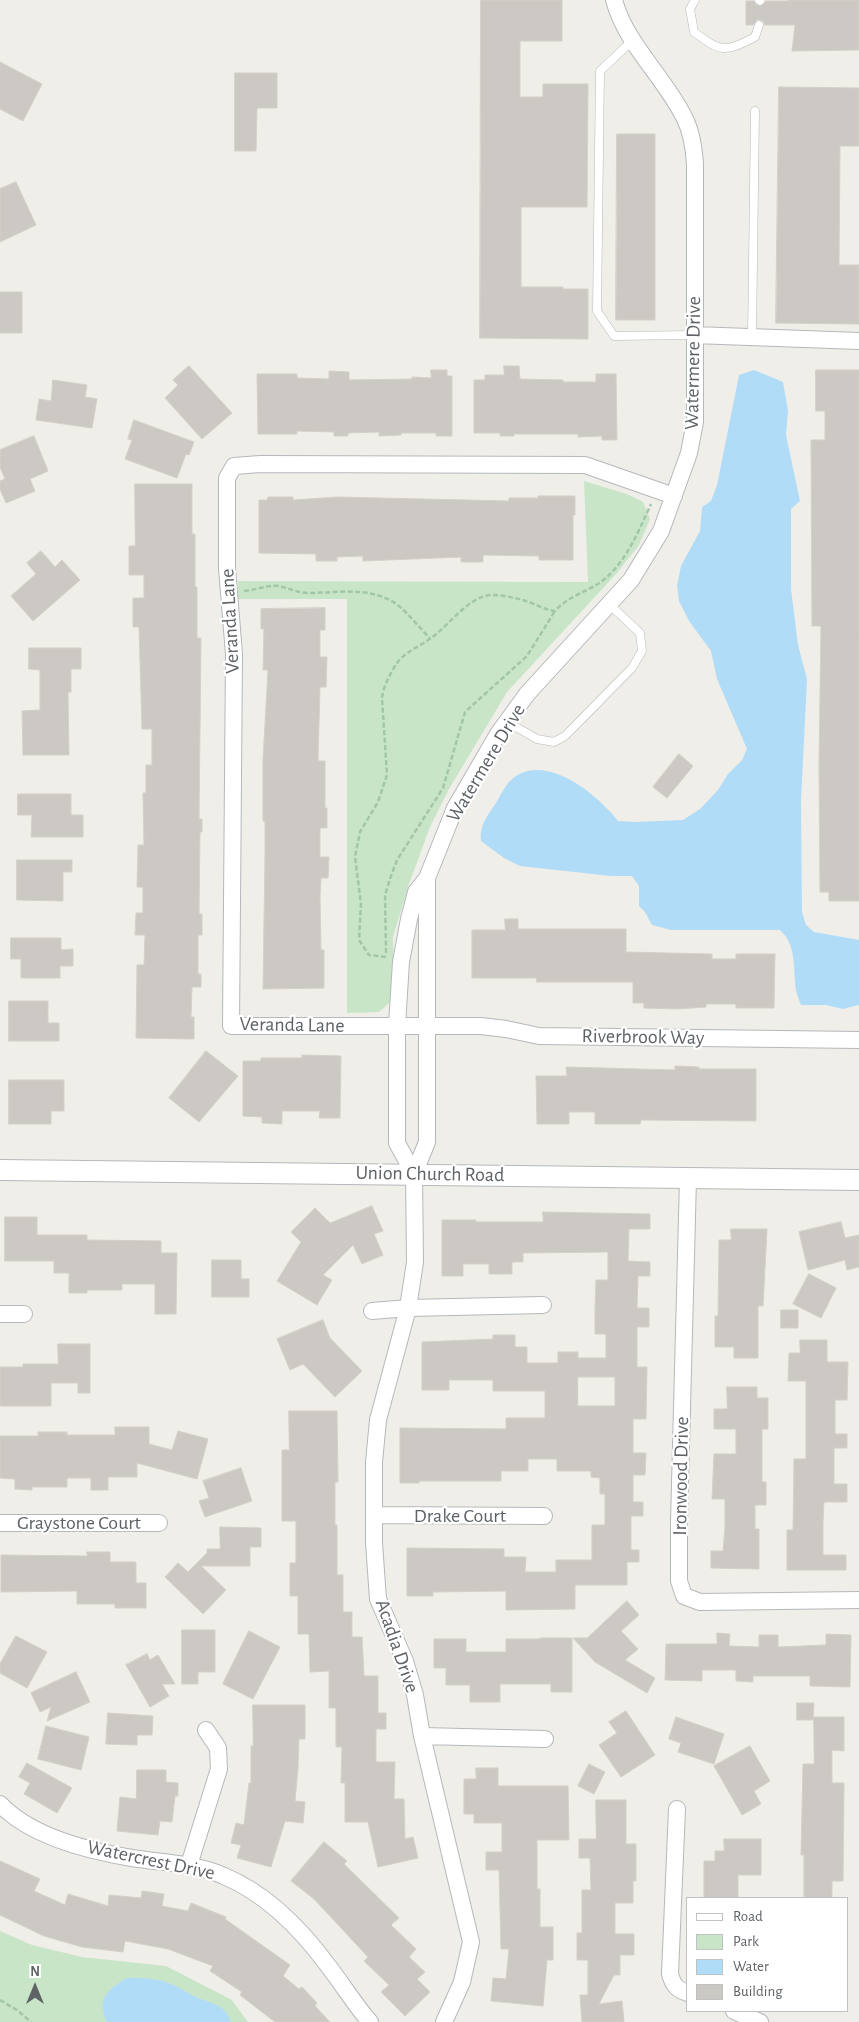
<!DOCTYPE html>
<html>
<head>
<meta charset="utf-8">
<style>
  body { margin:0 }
  #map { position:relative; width:859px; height:2022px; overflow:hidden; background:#f0eee8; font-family:"Alegreya Sans",sans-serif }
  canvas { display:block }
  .legend { position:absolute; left:686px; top:1897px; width:162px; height:115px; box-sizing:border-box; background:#fff; border:1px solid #bfc1c2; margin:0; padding:6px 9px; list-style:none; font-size:15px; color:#5f6367 }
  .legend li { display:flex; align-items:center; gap:10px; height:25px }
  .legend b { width:25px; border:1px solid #bfc1c2 }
  .north { position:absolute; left:10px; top:1962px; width:50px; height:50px; -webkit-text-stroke:4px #fff; paint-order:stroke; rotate:0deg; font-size:14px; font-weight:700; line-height:20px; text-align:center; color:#5f6367 }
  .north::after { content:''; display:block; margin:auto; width:18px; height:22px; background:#5f6367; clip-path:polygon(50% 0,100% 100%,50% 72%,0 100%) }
</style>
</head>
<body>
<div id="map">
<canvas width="859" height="2022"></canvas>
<ul class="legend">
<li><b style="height:6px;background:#fff"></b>Road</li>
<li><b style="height:14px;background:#c9e5c7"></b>Park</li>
<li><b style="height:14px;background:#b0dcf8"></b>Water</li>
<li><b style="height:14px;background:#ccc9c5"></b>Building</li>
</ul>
<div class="north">N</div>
</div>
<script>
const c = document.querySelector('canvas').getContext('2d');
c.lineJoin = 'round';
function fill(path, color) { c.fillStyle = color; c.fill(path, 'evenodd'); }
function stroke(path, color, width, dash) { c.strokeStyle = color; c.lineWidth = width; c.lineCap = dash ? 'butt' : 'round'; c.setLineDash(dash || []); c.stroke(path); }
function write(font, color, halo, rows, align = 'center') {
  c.font = font + ' "Alegreya Sans",sans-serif'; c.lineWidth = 4.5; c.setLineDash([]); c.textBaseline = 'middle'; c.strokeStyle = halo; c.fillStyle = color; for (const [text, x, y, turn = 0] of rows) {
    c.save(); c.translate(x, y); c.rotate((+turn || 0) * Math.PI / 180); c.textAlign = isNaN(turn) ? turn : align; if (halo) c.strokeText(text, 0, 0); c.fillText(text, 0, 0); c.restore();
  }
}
fill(new Path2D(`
  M584 481 627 494 643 502 650 519 639 545 617 573 507 692 449 789 430 827 409 884 393 937 394 981 390 1002 379 1012 347 1013V599H238V581L588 582Z
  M0 1931 32 1945 82 1957 166 1966 232 2000 248 2022H0Z`), '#c9e5c7');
fill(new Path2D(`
  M754 370 783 382 788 411 786 435 800 501 791 509V589L798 645 807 679 801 801 802 912 806 925 814 932 859 940V1005L843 1009 826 1005H801C799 1000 797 995 796 990 793 969 797 945 780 930H671L652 925 645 912 639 906V886L632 876H611L520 866 504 858 481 841C479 826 487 816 496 803 500 796 505 786 510 781 543 749 598 795 618 821L635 822 683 820 700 809 718 790 728 774 742 760 747 749 717 679 711 651 689 621 679 601 677 586 681 566 700 531 702 507 711 501 717 485 739 375Z
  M127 1978C140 1978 154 1978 166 1982 178 1986 187 1993 198 1998 214 2004 225 2005 231 2022H107C96 1999 108 1989 127 1978Z`), '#b0dcf8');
const building = new Path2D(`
  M481 0H562V41H520V97H543V84H588L587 207H521V287H563V289H588V339L480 338Z
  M788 0H859V50L792 51 795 25H765L763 21 758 19 753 25H746V1H754L756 5 761 6 766 1H789Z
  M0 62 42 84 23 121 0 109Z
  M235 73H277V108H257L256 151H235Z
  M779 87 859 88V146H840L839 265H859V324L776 323Z
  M617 134H655V320H616Z
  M16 182 36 225 0 242V189Z
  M0 292H22V333H0Z
  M189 366 232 413 202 439 165 398 178 385 173 380Z
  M504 366H519L520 379 563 380V382H596V374H616L617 440H602V436L578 437V434H514V436H500V433H474V380H485V375H504Z
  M431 370H447V376H452V436H436V433H401V435L379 436V432L348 433V436H334V432L297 431V434H258L257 374H297V378L329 379V371L349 372V380L412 379V377L431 378Z
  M816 370H859V901H829V892H820L819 765 821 626H812L811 440H825V411H816Z
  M53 380 87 385 85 397 97 399 92 428 36 420 39 399 51 401Z
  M134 420 194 442 189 455 186 454 177 478 125 459 132 440 128 439Z
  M34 436 48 471 30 479 35 491 6 503 0 489V481L5 479 0 467V450Z
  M135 484H192V534H195V587H197V638H201L199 819H202V832H200L199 914H202V935H198V974H201V987H192L191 1017H194V1039L136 1038 137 965H144L145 935H135L136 913H143V887H137L138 845H144L143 793H146V765H152V729H142L139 627H133V598H144V575H129V546H135Z
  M538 496H575V515H573V560H539V556L483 555V562H461V557L363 561V556L337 557V561H316V554L259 553V500H267L268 497H293V500L337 497 509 501V498H538Z
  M41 551 55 567 62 560 80 580 33 621 11 596 36 574 27 563Z
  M325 608V630H320V657H327L326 687H320L318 761H325V808H327V828H320V857H329L328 878H321L320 897 321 950H324V988L263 989 265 856V821H263V760L268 670H263L264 629H261V609Z
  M29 648H81V669H71V692H68L69 755H23L22 711 40 710V670L29 669Z
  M679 754 693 766 667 798 653 787Z
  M18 794H71V815H83V837H31L32 815H18Z
  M17 860H72V872H63V901L17 900Z
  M505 919H518V929H626V952L712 954V959H736V954H775L774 1008H736V1004H706V1007L678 1009 644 1008V1003H633V982H536L537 978H472V930H505Z
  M11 938H61V950L73 949V966H60V978H21V959H11Z
  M9 1001H48V1023H59V1041H9Z
  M206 1051 238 1076 199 1122 169 1098Z
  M302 1055 341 1056 340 1118H319L320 1111H282V1124L262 1123V1117L243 1116V1061H261V1058H302Z
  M675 1066 699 1067V1069H756V1121L641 1120 640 1124H595V1112H569V1124H537L536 1076H567L566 1067 675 1070Z
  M9 1080H64V1111H51V1124H9Z
  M372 1206 383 1231 374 1234 383 1255 362 1264 353 1245 323 1275 332 1280 317 1305 277 1281 301 1242 291 1232 315 1208 330 1223Z
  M543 1212 650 1214V1229H629L628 1261 650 1262V1276H638L637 1308H649V1327H637V1367H647L646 1419H633V1453H646L645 1475H633V1502H643V1516H631V1550H639V1562H627V1585H575V1609L506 1610V1591L433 1592V1596H407V1548L504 1549V1557H526L525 1572H556V1560H592V1525H605V1494H600V1478L591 1477V1471H557V1459H528V1471H501V1481H419V1483H400V1428L506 1429V1418H545V1391H493V1380H449V1390H422V1342L493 1339V1335H515V1347H527V1363H558V1352H578V1358H606V1334H595V1308L596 1280H608V1252L523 1253V1262H512V1274H489V1264H463V1276H442V1220H476V1222H543ZM578 1377H615V1406H578Z
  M5 1217H37V1235H87V1240L161 1241V1253H177L176 1314H155V1284H122V1290H87V1293H69V1273H54V1261H5Z
  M841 1222 845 1238 859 1235V1267L847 1270 845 1260 808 1270 799 1232Z
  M731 1229H767L763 1306H758V1358H734V1347H715V1316H718L719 1240H731Z
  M212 1260H241V1279H249V1297H212Z
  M809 1274 836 1288 821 1318 793 1304Z
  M781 1310H798V1328H781Z
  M323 1320 330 1338 362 1371 335 1397 303 1364 290 1370 277 1339Z
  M800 1340H827V1362H848L847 1400H835V1434H847V1448H834V1484H847V1502H824L823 1523V1555H846V1570H787V1530H793L794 1459H806V1381H788L789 1353H800Z
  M58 1344H90V1393H78V1383H51V1406H0V1367H23V1364H58Z
  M727 1387H757V1398H768V1429H762V1482H766V1505H755V1529H759V1569L711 1568V1551H723L725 1528V1499H712L714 1454H736V1429H714V1409H727Z
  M289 1411H337L338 1482H335V1525H337V1575H343V1612H352V1637H362L364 1676H378V1713H386V1729H376V1762H395L394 1799H404L405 1839 413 1837 418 1858 378 1867 368 1822H345V1783H341L342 1747H336V1708H329V1671L310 1672 309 1634H298V1596H290V1563H296V1521H282V1450H289Z
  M115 1427H149V1444L172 1450 178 1431 208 1439 197 1479 137 1463V1477H108V1490H91V1478H67V1487H32V1490L15 1489V1479L0 1478V1436H38V1432H67V1435H115Z
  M241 1468 252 1501 205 1517 199 1501 209 1498 203 1481Z
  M220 1527 261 1528V1547H250V1566H201L226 1590 203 1614 165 1577 178 1563 188 1572 207 1553V1549H220Z
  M87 1552H110V1562H136V1583H146V1608H115V1604H77V1591L1 1592V1555L87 1556Z
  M627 1601 639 1615 621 1631 638 1649 625 1660 655 1678 647 1693 595 1662 573 1638H587Z
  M182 1630H215V1672H198V1684H182Z
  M249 1631 280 1647 253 1699 223 1684Z
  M717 1633 730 1634 729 1646 759 1647V1635H778V1647L826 1645V1634L851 1635 850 1687 810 1686V1676H753V1682L736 1681V1670H702V1681L665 1680 666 1644H717Z
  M16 1636 47 1652 27 1688 0 1673V1664Z
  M540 1638H572V1692H551V1684H500V1702H470V1685H446V1668H434V1639H466V1652H506V1639H540Z
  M147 1654 150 1660 158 1655 175 1684H162L169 1696 150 1707 126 1665Z
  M76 1672 90 1702 47 1721 51 1707 40 1712 31 1693Z
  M797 1703H814L813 1720H797Z
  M253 1705H305V1739H299L298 1768 295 1801 305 1802 303 1823 285 1821 271 1867 237 1858 241 1845 231 1843 236 1823 244 1825 249 1783H251V1746H253Z
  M626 1711 655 1755 621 1777 599 1745 617 1733 609 1722Z
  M108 1713 153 1716 152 1735H137V1745L106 1744Z
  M676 1717 724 1734 714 1764 678 1752 681 1743 669 1739Z
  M814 1717H844V1751L832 1750V1783H844L843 1881H832V1898H804V1855H801L803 1764H814Z
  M46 1726 89 1737 81 1770 38 1759Z
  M750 1746 770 1781 754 1791 761 1804 742 1815 714 1766Z
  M27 1763 72 1788 57 1813 24 1794 30 1783 19 1777Z
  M589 1764 605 1772 594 1794 578 1786Z
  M476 1768H498V1786H568L569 1840H537V1889H540V1927H553V1960H547L543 2006 491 2001 493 1978 506 1979 509 1949H501L499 1870H486V1852H502V1823H474V1814H464V1779H476Z
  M137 1770H166V1782L178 1783V1796H175L172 1822 160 1821 158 1835 117 1831 120 1797 136 1799Z
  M596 1800H626V1844H636V1881H633V1903H615V1934H634V1955H620V1975H614L599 2004 622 2001 624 2022H582L580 1995H588V1960H577V1933H582V1890H591L590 1858H579V1839H596Z
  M724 1839H761V1875H738V1898H704V1861H715V1851H724Z
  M324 1842 347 1861 344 1864 399 1918 391 1925 416 1949 409 1957 425 1972 417 1979 430 1992 405 2016 381 1992 389 1985 364 1961 368 1957 314 1899 291 1881Z
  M0 1861 40 1879 34 1891 65 1905 68 1894 108 1906 109 1895 141 1898 142 1891 164 1894 162 1906 188 1911 191 1903 226 1917 225 1919 290 1965 283 1976 299 1989 302 1987 317 2003 315 2006 330 2022H275L240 1995 242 1992 210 1971 213 1966 168 1949 125 1941 123 1952 82 1947 44 1936 0 1915Z`);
fill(building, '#ccc9c5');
stroke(building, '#d4cfc7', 1);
const service = new Path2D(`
  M695 0 690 9 694 32C721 52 724 53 755 37L759 25
  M759 0 760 1
  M633 40 600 71 597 311 614 336 694 335
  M752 337 755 111
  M507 722 537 739 554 742 565 736 632 668 642 651 640 633 609 604`);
const minor = new Path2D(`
  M694 335 859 341
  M674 496 585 465 260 464 234 466 227 478V568L234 654 231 1026H481L506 1029 539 1036 859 1040
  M427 878V1142L414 1174 415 1262 408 1308 378 1420 374 1462V1543L378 1599 405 1661 415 1695 422 1736 471 1942 462 1982 444 2022
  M414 1174 397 1143V1025L401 962 409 919 416 892 427 878 455 808 498 734 527 694 631 580 661 531 689 453 695 422V164C694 149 692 133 685 119 665 77 626 45 614 0
  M688 1178 679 1523V1581L684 1596 700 1602 859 1600
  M372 1311 408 1308 543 1305
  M0 1314H24
  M375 1515 544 1516
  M0 1523H159
  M422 1736 545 1739
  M0 1804C30 1836 89 1851 132 1858 163 1863 195 1863 224 1876 267 1894 302 1930 329 1967 343 1985 355 2005 370 2022
  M677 1809 670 1974C673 1985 677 1990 688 1993
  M189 1865 219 1769 218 1748 206 1730
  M734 2011 760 2022`);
const tertiary = new Path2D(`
  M0 1170 859 1180`);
stroke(service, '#b5b8bb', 9);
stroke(minor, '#b5b8bb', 18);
stroke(tertiary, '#b5b8bb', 22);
stroke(new Path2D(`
  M244 591C256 590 267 585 278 586 289 588 298 593 308 593 339 593 367 586 395 603 409 613 418 627 430 638
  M386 953 385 895 391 876 397 860 443 788 465 712 527 656 555 611
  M386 957 369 955 359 940 361 904 355 857 360 832 378 802 387 775 382 698C383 687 391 672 397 663 406 651 419 647 431 638 449 626 468 596 492 595 503 595 516 598 526 601 536 604 545 610 555 611 567 597 586 592 601 582 626 563 638 532 651 504
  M0 2000 17 2010 31 2022`), '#a1c6a9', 2.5, [5, 2.5]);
stroke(service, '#fff', 8);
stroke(minor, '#fff', 16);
stroke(tertiary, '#fff', 20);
write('20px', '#5f6367', '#fff', [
  ["Watermere Drive",693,363,-89],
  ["Veranda Lane",230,621,-93],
  ["Watermere Drive",486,763,-59],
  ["Veranda Lane",292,1025,1],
  ["Riverbrook Way",643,1037,1],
  ["Union Church Road",430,1174,1],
  ["Ironwood Drive",681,1476,-89],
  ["Drake Court",460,1516],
  ["Graystone Court",79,1523],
  ["Acadia Drive",397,1646,71],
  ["Watercrest Drive",151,1860,12]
]);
</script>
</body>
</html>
